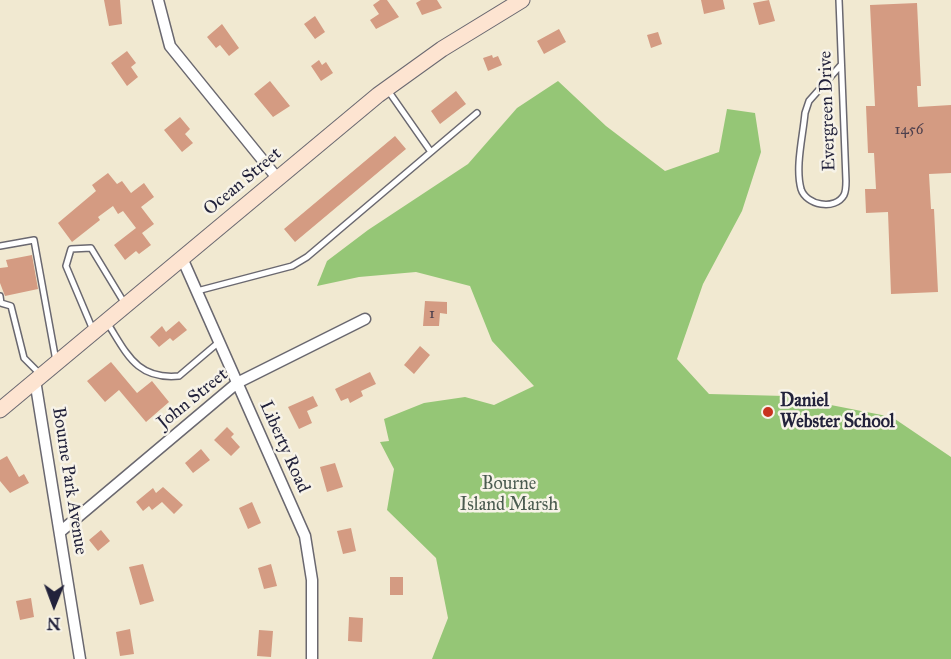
<!DOCTYPE html>
<html>
<head>
<meta charset="utf-8">
<style>
  body { margin:0 }
  #map { position:relative; width:951px; height:659px; overflow:hidden; background:#f1e9d1; font-family:"IM FELL Great Primer",serif }
  canvas { display:block }
  .north { position:absolute; left:24px; top:575px; width:60px; height:60px; -webkit-text-stroke:4px #f7f3e8; paint-order:stroke; rotate:181deg; font-size:16px; font-weight:700; line-height:24px; text-align:center; color:#22223b }
  .north::after { content:''; display:block; margin:auto; width:21px; height:27px; background:#22223b; clip-path:polygon(50% 0,100% 100%,50% 72%,0 100%) }
</style>
</head>
<body>
<div id="map">
<canvas width="951" height="659"></canvas>
<div class="north">N</div>
</div>
<script>
const c = document.querySelector('canvas').getContext('2d');
c.lineJoin = 'round';
function fill(path, color) { c.fillStyle = color; c.fill(path, 'evenodd'); }
function stroke(path, color, width, dash) { c.strokeStyle = color; c.lineWidth = width; c.lineCap = dash ? 'butt' : 'round'; c.setLineDash(dash || []); c.stroke(path); }
function write(font, color, halo, rows, align = 'center') {
  c.font = font + ' "IM FELL Great Primer",serif'; c.lineWidth = 5; c.setLineDash([]); c.textBaseline = 'middle'; c.strokeStyle = halo; c.fillStyle = color; for (const [text, x, y, turn = 0] of rows) {
    c.save(); c.translate(x, y); c.rotate((+turn || 0) * Math.PI / 180); c.textAlign = isNaN(turn) ? turn : align; if (halo) c.strokeText(text, 0, 0); c.fillText(text, 0, 0); c.restore();
  }
}
fill(new Path2D(`
  M558 81 606 126 665 171 719 152 727 109 755 113 761 152 742 211 703 284 677 359 709 394 785 396 892 417 951 457V659H432L448 618 436 558 387 510 394 469 380 442 389 441 384 419 424 403 465 397 494 405 534 386 492 341 470 286 416 272 359 277 317 286 327 261 368 230 468 164 517 108Z`), '#95c676');
fill(new Path2D(`
  M104 0H120L122 24 109 26Z
  M380 0H387L399 17 376 29 370 20 379 14 373 5Z
  M421 0H437L442 8 422 15 416 3Z
  M701 0H723L725 9 704 14Z
  M769 0 775 21 759 25 753 3Z
  M917 3 921 86H917L918 107 951 105V173L929 174 931 209H934L938 292 891 294 888 212 866 213 865 189H876L874 153H868L866 106H875L870 5Z
  M315 16 325 32 315 39 304 24Z
  M222 24 239 48 229 56 220 45 216 48 207 37Z
  M559 29 566 42 544 54 537 41Z
  M658 32 662 44 651 48 647 35Z
  M127 51 136 63 131 67 138 77 127 86 111 63Z
  M492 55 493 58 498 56 502 65 488 71 483 58Z
  M319 60 322 65 326 62 333 73 321 81 311 66Z
  M270 81 290 106 273 117 254 94Z
  M456 91 466 104 440 124 431 111Z
  M180 117 190 129 185 134 193 143 182 152 164 130Z
  M395 136 406 149 295 242 284 229Z
  M108 173 117 184 122 181 131 193 144 183 154 197 141 207 154 224 142 233 151 245 139 254 136 251 125 260 114 245 136 228 123 211 118 214 113 206 98 217 100 220 72 242 58 223 96 191 92 185Z
  M32 255 38 289 5 296 0 283V268L8 267 6 260Z
  M425 301 447 302V314L440 313 439 326H423Z
  M179 321 187 330 173 341 170 338 159 347 150 337 162 326 166 332Z
  M420 346 430 355 414 374 404 365Z
  M111 362 137 393 152 381 169 402 146 422 119 390 105 402 87 381Z
  M370 372 376 384 361 391 363 396 350 403 348 398 341 401 335 389Z
  M313 396 318 406 307 411 312 423 299 429 288 407Z
  M227 427 234 434 231 437 240 447 231 456 214 440Z
  M201 449 210 460 193 473 185 463Z
  M7 456 19 477 24 474 29 483 10 493 0 481V460Z
  M335 463 343 487 327 492 320 467Z
  M163 487 183 505 174 514 162 502 152 510 149 506 143 511 136 502 153 488 156 493Z
  M252 502 261 523 248 529 239 508Z
  M351 528 356 551 343 554 337 531Z
  M101 530 110 541 98 551 89 540Z
  M143 564 154 601 140 605 129 567Z
  M271 564 277 586 264 589 258 568Z
  M390 577H403V595H390Z
  M31 598 34 617 20 620 16 601Z
  M349 617 363 618 362 642 348 641Z
  M130 629 134 654 120 656 116 632Z
  M259 630 273 631 271 657 257 656Z`), '#d49b82');
const service = new Path2D(`
  M839 0 846 181C846 185 846 191 844 195 835 211 806 205 801 189 795 167 803 136 805 113L809 101 841 65
  M387 89 431 152
  M0 246 34 240 56 361
  M197 291 292 266 307 257 477 113
  M0 296 1 303 11 306 24 358 41 375
  M108 324C127 354 137 380 179 376L219 342
  M93 330 66 266 71 249 91 248 125 304`);
const minor = new Path2D(`
  M158 0 170 46 278 179
  M182 258 305 536 312 580V659
  M35 380 80 659
  M60 532 237 383 365 319`);
const secondary = new Path2D(`
  M0 410 378 95 442 49 522 0`);
stroke(service, '#6a6870', 8);
stroke(minor, '#6a6870', 13);
stroke(secondary, '#6a6870', 17);
stroke(service, '#fff', 5);
stroke(minor, '#fff', 10);
stroke(secondary, '#fde4d1', 15);
for (const [x, y, r, color] of [
  [768,412,6,"#c8321e"]
]) { const dot = new Path2D(); dot.arc(x, y, r, 0, 2 * Math.PI); c.fillStyle = color; c.fill(dot); stroke(dot, '#f7f3e8', 2); }
write('15px', '#4e404d', null, [
  ["1456",909,130],
  ["1",432,314]
]);
write('18px', '#22223b', '#f7f3e8', [
  ["Evergreen Drive",828,111,-92],
  ["Ocean Street",243,182,-40],
  ["John Street",193,399,-39],
  ["Liberty Road",284,447,66],
  ["Bourne Park Avenue",69,481,81]
]);
write('bold 18px', '#22223b', '#f7f3e8', [
  ["Daniel",780,402],
  ["Webster School",780,423]
], 'left');
write('18px', '#4a5b50', '#f7f3e8', [
  ["Bourne",509,485],
  ["Island Marsh",509,506]
]);
</script>
</body>
</html>
